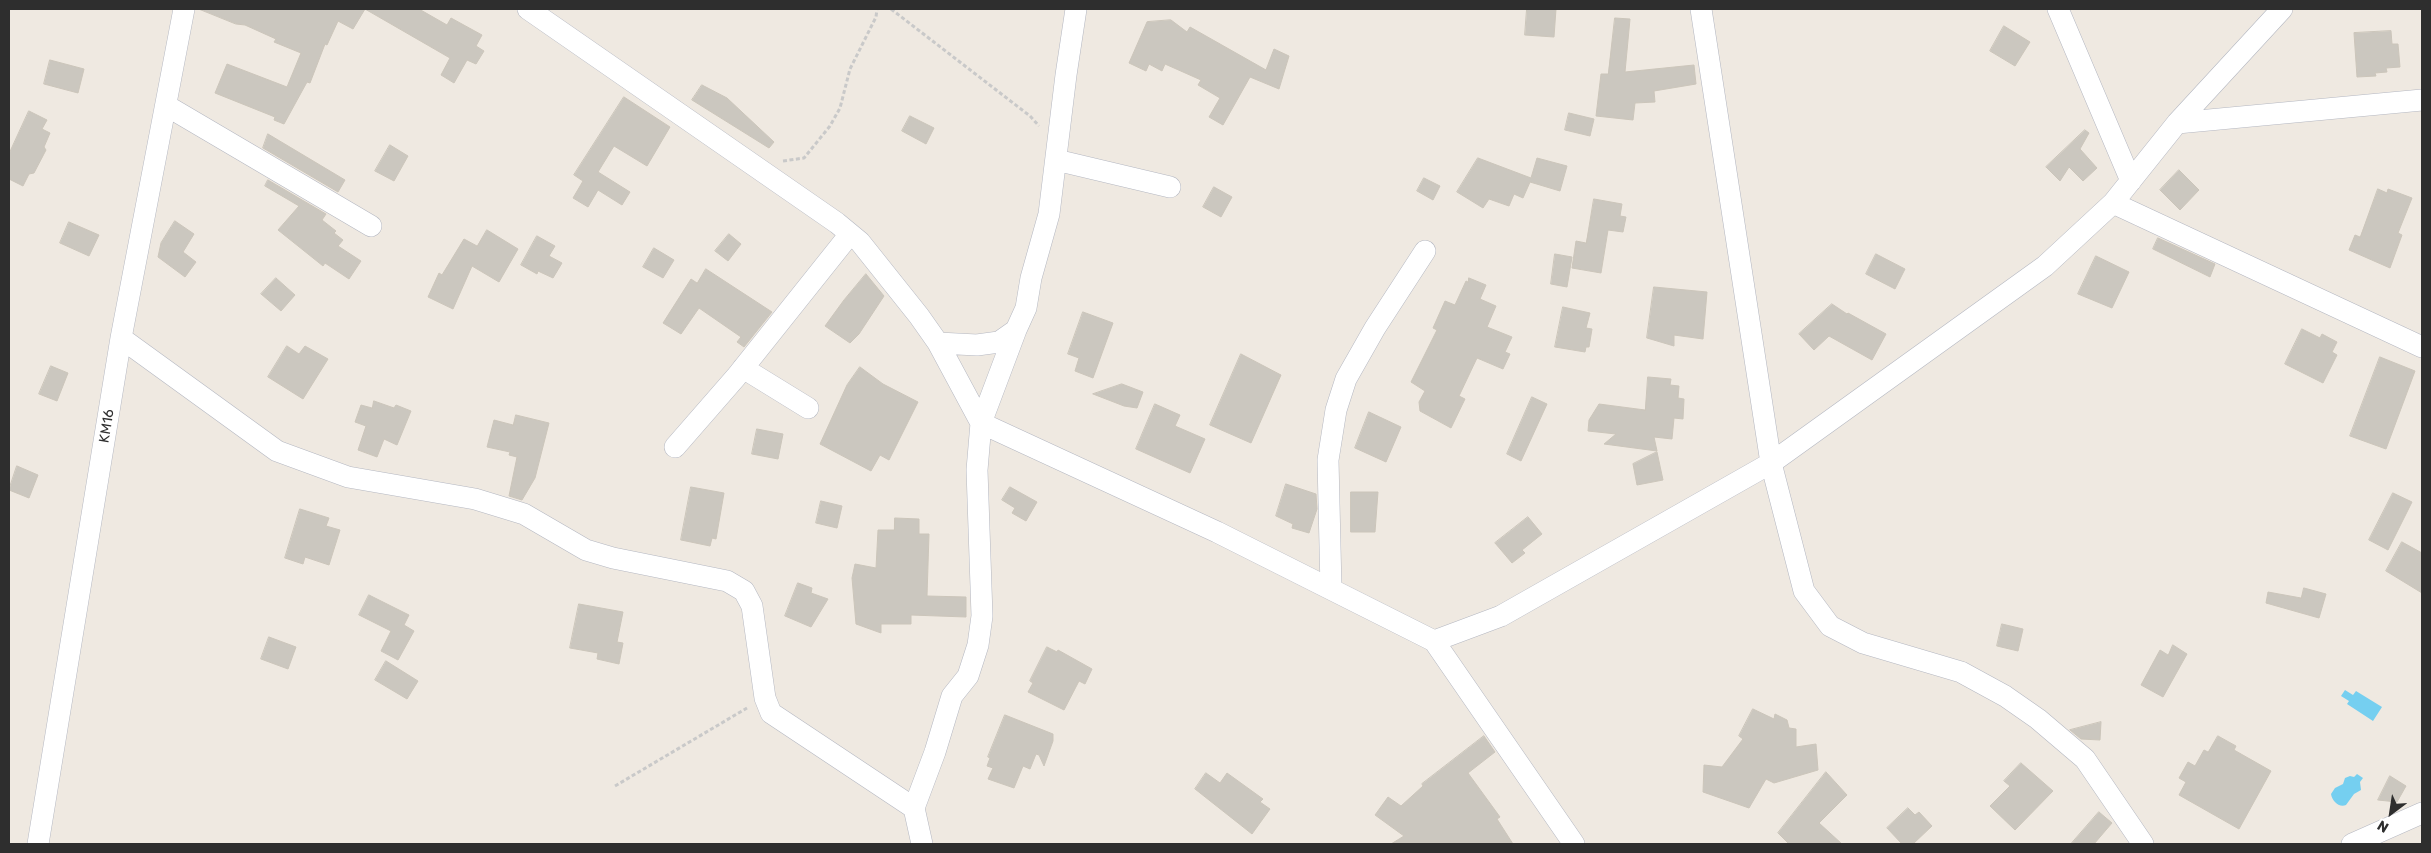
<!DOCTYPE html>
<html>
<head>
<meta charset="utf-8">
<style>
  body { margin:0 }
  #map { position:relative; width:2431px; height:853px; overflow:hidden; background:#efe9e1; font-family:Rubik,sans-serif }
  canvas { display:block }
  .frame { position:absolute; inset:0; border:10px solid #2e2e2e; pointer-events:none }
  .north { position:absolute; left:2366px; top:788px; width:50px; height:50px; -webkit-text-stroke:4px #fff; paint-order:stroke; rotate:211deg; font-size:14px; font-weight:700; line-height:20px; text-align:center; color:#2e2e2e }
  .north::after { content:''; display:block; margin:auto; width:18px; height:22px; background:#2e2e2e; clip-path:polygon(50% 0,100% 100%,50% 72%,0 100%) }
</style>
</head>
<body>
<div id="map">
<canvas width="2431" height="853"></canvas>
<div class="frame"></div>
<div class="north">N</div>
</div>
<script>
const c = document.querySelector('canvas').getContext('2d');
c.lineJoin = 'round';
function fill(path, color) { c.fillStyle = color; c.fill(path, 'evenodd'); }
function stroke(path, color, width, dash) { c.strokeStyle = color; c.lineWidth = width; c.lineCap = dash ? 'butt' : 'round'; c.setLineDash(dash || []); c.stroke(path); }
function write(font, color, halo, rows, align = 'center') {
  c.font = font + ' Rubik,sans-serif'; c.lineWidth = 4; c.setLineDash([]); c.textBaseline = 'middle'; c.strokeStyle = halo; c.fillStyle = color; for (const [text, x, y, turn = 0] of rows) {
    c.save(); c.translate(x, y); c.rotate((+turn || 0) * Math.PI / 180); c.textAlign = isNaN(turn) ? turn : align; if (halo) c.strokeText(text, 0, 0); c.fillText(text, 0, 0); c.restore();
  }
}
fill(new Path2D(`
  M2345 690 2353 695 2356 691 2382 707 2373 721 2347 704 2349 701 2341 696Z
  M2357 774 2363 778 2360 782 2361 790 2354 794 2346 805C2339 808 2332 801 2331 794L2335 788 2343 784 2345 778 2350 776 2354 777Z`), '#75cff0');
const building = new Path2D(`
  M199 9H419L447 25 451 18 482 35 476 46 484 51 476 64 467 60 454 83 441 75 450 58 365 9 353 29 338 21 327 45 325 44 310 83 307 82 284 124 274 120 275 117 215 93 227 64 287 87 301 53 274 42 276 39 245 25 236 24Z
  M1527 9H1556L1554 37 1525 35Z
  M1615 18 1630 19 1625 72 1694 65 1696 84 1654 91 1655 102 1635 103 1633 120 1596 116 1601 74H1608Z
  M1171 20 1187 32 1190 27 1266 70 1274 49 1289 56 1279 89 1250 77 1223 125 1209 117 1220 98 1198 85 1201 80 1165 64 1162 71 1149 64 1146 71 1129 63 1147 22Z
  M2004 26 2030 42 2015 66 1990 51Z
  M2391 31 2392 44H2398L2400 67 2386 68 2387 72 2375 73 2376 76 2357 77 2354 33Z
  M50 60 84 69 78 93 44 84Z
  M702 85 727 98 774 142 769 148 692 100Z
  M624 97 670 127 647 166 614 146 598 172 630 192 622 205 598 190 588 207 573 198 583 181 574 175Z
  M29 111 47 120 42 129 50 133 44 147 46 150 34 173 29 174 23 186 9 179V154Z
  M1569 113 1594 119 1590 136 1565 130Z
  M910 116 934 128 926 144 902 131Z
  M2085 130 2089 133 2080 149 2097 168 2083 181 2069 167 2060 181 2046 167Z
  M268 134 345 180 338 192 263 148Z
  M390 145 408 156 394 181 375 171Z
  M1478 158 1531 178 1537 158 1567 166 1560 191 1530 182 1523 198 1514 194 1509 206 1489 199 1483 208 1457 192Z
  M2179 170 2199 190 2180 210 2160 190Z
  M1424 178 1440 186 1433 200 1417 191Z
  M268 180 326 214 322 220 336 231 334 233 343 240 338 246 361 261 349 279 325 263 323 266 278 230 299 206 265 186Z
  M1214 187 1232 197 1221 217 1203 207Z
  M2378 189 2387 193 2388 189 2412 198 2398 233 2402 235 2390 268 2349 250 2355 235 2360 237Z
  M1594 199 1622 204 1620 216 1626 217 1623 232 1608 230 1601 273 1572 268 1576 241 1586 243Z
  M175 221 194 234 183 252 196 262 185 277 158 257 161 243Z
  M69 222 99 235 89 256 60 243Z
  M487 230 518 249 499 282 472 266 453 309 428 297 439 273 442 275 464 239 477 246Z
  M729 234 741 244 728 261 715 251Z
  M537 236 555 246 549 256 562 263 553 278 538 271 537 274 521 265Z
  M2158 238 2215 264 2210 277 2153 249Z
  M654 248 674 260 663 278 643 267Z
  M1555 254 1572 257 1567 287 1551 284Z
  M1876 254 1905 269 1895 289 1866 274Z
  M2096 256 2129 272 2112 308 2078 294Z
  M706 269 772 312 744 347 737 342 741 337 699 308 681 334 663 323 691 279 697 283Z
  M866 274 884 296 859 334 850 343 825 326 844 300Z
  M276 278 295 295 281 311 261 294Z
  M1469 278 1486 285 1480 299 1496 306 1487 327 1512 337 1505 352 1510 354 1503 369 1477 358 1459 396 1465 399 1451 428 1420 411 1419 402 1425 391 1411 382 1437 330 1433 328 1445 301 1455 305 1466 281 1468 282Z
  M1654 287 1707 292 1703 339 1674 335V346L1647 338Z
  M1832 304 1847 314 1848 313 1886 334 1872 360 1829 336 1814 350 1799 334Z
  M1563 307 1590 313 1586 328 1592 329 1589 347H1586L1585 352 1555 347Z
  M1083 312 1113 323 1093 378 1075 371 1079 358 1068 354Z
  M2302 329 2320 338 2322 334 2337 342 2332 352 2337 355 2323 383 2285 364Z
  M287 346 299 354 305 346 328 359 303 399 268 377Z
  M1241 354 1281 375 1251 443 1210 425Z
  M2380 357 2415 371 2386 449 2350 436Z
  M51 366 68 373 57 401 39 394Z
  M860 367 883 384 918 402 889 460 880 455 871 471 820 444 847 385Z
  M1648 377 1671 379 1670 385 1679 386 1678 398 1684 399 1683 419 1674 418 1672 439 1654 437 1657 451 1604 444 1616 434 1588 431 1589 420 1599 404 1645 410Z
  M1122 384 1143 392 1137 408 1124 406 1093 394Z
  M1532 397 1547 404 1521 461 1507 454Z
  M374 401 394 408 396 405 411 411 397 445 384 439 377 457 358 450 366 426 355 422 361 405 372 408Z
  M1155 404 1180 415 1175 426 1205 439 1190 473 1136 449Z
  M1369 412 1401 427 1386 462 1355 448Z
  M516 415 549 423 535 478 522 500 509 496 517 457 509 455 510 452 487 447 494 420 513 425Z
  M757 429 783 434 778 459 752 454Z
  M1657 452 1663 480 1637 485 1633 464Z
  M17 466 38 475 29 498 9 490Z
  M1286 484 1316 494 1317 509 1309 533 1292 528 1293 524 1276 516Z
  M691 487 724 493 716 539 712 538 710 546 681 540Z
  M1010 487 1037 502 1026 521 1012 513 1015 508 1002 500Z
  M1351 492H1378L1375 532H1351Z
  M2393 493 2412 502 2388 550 2369 540Z
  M821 501 842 506 837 528 816 523Z
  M300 509 329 518 326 526 340 530 329 565 305 557 303 564 285 558Z
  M1528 517 1542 534 1522 550 1525 553 1512 563 1495 543Z
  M895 518 919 519V534H929L927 596 966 597V617L911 615V624H881V633L856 624 852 578 855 564 876 568 878 530H894Z
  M2402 542 2422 553V593L2386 571Z
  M798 583 812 588 811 593 828 599 811 627 785 616Z
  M2304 588 2326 594 2319 618 2266 603 2268 592 2301 598Z
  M369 595 409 615 404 625 414 631 398 660 381 651 391 631 359 615Z
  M579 604 623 612 617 642 623 643 619 664 597 659 598 653 570 648Z
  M2002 624 2023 629 2018 651 1997 646Z
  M269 637 296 647 288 669 261 659Z
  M2173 645 2187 654 2163 697 2141 685 2160 650 2168 655Z
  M1047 647 1057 652 1058 650 1092 669 1085 684 1079 681 1064 710 1028 692 1033 683 1030 681Z
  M386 661 418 681 407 699 375 680Z
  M1753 709 1774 719 1775 714 1787 720 1789 728 1796 729V747L1816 744 1818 770 1774 783 1766 779 1749 808 1703 792 1704 765 1722 767 1743 739 1739 736Z
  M1005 715 1053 734V741L1044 766 1039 755 1036 754 1030 769 1023 766 1014 788 988 779 993 768 987 766 990 758 988 757Z
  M2101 722 2100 740 2081 739 2070 730Z
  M1484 736 1495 752 1468 773 1500 817 1497 819 1513 844H1391L1404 836 1375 815 1388 797 1401 806 1423 786 1422 784Z
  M2218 736 2236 746 2234 750 2271 771 2239 829 2179 795 2186 782 2179 778 2188 762 2195 766 2204 750 2208 752Z
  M2021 763 2053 791 2015 830 1990 806 2010 786 2004 781Z
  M1826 772 1847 795 1819 823 1842 844H1789L1778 833Z
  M1206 773 1220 783 1227 773 1263 799 1260 802 1270 809 1252 834 1195 789Z
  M2390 776 2406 786 2397 802 2378 800Z
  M1908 808 1915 815 1919 812 1932 826 1913 844H1902L1887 828Z
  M2099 812 2112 823 2094 844H2071Z`);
fill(building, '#cbc7bf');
stroke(building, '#cbc5ba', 1);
const minor = new Path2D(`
  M528 9 837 223 860 242 919 316 938 343 981 423 977 470 982 616 978 645 968 676 952 696 935 752 914 808 922 844
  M1701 9 1771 463 1804 591 1830 626 1863 643 1961 672 2005 696 2038 719 2085 759 2143 844
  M2058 9 2131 181
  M167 106 371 226
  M2177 123 2422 100
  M1056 160 1170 187
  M2113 203 2422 347
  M1016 330 981 423 1217 532 1434 641 1574 844
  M121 338 277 451 348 477 475 499 524 514 586 550 613 558 727 581 744 591 752 606 765 698 771 713 914 808
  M938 343 977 345 999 342 1016 330 1026 308 1031 278 1049 214 1066 75 1076 9
  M743 368 808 408
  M675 447 736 377 850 234
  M1331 589 1328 460 1336 410 1346 379 1375 328 1425 251
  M1434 641 1501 616 1771 463 2045 266 2113 203 2177 123 2282 9
  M38 844 121 338 184 9
  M2352 844 2422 813`);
stroke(minor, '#b4b7c1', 22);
stroke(new Path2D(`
  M891 9 1030 116 1039 126
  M783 161 804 158 830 126 840 108 850 69 876 17 877 9
  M615 786 747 708`), '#c9c9c9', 3, [4, 2.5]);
stroke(minor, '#fff', 21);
write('14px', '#2e2e2e', '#fff', [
  ["KM16",107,426,-81]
]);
</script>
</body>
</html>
